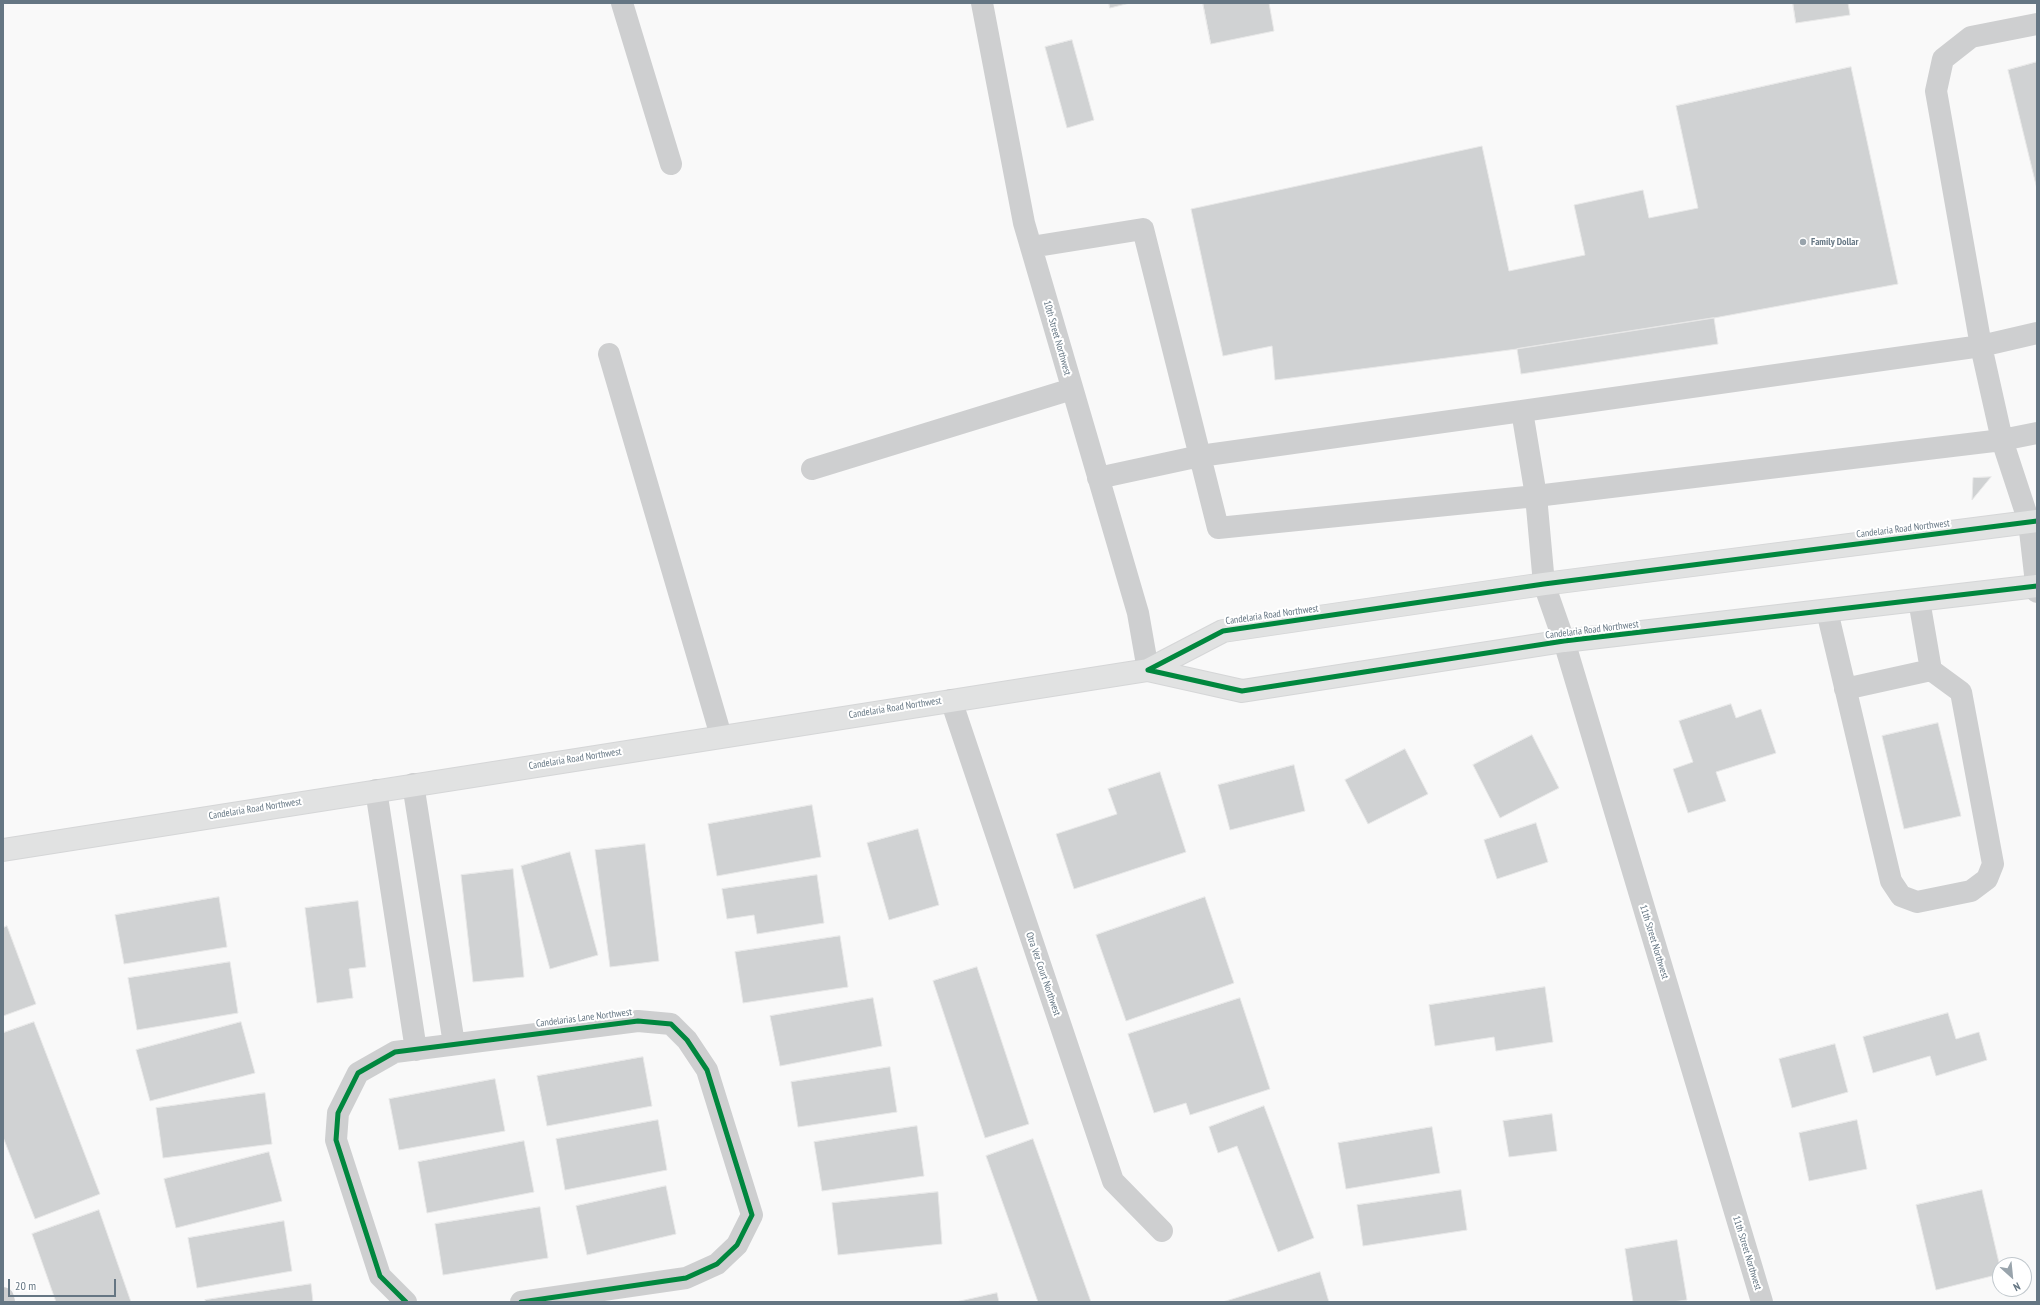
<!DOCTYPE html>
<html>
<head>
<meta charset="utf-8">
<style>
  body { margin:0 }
  #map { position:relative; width:2040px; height:1305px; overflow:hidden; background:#f9f9f9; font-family:"PT Sans Narrow",sans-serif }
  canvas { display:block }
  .frame { position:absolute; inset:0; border:4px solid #657683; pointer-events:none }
  .north { position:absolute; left:1992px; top:1257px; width:40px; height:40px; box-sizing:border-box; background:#fff; border:1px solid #c1c8cd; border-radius:50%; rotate:153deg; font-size:11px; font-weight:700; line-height:16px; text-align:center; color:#657683 }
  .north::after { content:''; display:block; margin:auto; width:14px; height:18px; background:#99a4ac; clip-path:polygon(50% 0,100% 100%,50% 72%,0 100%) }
  .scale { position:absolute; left:8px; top:1279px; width:108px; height:18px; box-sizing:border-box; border:2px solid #657683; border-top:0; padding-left:5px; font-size:12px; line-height:14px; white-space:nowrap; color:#657683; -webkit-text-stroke:3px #fff; paint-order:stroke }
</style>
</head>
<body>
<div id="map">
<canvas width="2040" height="1305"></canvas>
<div class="frame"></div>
<div class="north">N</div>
<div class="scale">20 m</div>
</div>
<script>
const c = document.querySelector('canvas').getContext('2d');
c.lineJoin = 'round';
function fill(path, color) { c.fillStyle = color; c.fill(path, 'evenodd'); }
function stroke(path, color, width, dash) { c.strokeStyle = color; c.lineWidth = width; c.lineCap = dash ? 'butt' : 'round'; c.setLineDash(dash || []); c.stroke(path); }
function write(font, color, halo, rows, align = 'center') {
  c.font = font + ' "PT Sans Narrow",sans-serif'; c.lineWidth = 4; c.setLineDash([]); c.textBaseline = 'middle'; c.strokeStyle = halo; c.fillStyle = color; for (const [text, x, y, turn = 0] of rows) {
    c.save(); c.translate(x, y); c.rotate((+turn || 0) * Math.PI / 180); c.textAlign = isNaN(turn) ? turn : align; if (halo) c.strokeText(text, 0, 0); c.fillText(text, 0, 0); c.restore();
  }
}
const building = new Path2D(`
  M1109 3H1130L1110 8Z
  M1203 3H1269L1274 31 1211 44Z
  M1793 3H1848L1850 15 1796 23Z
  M1072 40 1094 120 1067 128 1045 47Z
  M2037 62V189L2008 70Z
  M1851 67 1898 284 1714 318 1517 349 1275 380 1272 346 1223 356 1191 209 1482 146 1509 271 1585 255 1574 205 1643 190 1649 218 1698 208 1676 106Z
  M1714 318 1718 344 1521 374 1517 349Z
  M1991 477 1972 500 1973 478Z
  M1731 704 1736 718 1761 709 1776 753 1716 772 1726 801 1688 813 1673 769 1693 762 1679 721Z
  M1938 723 1961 816 1904 829 1882 736Z
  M1532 735 1559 788 1500 818 1473 765Z
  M1405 749 1428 794 1368 824 1345 780Z
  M1294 765 1305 811 1230 830 1218 785Z
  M1160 772 1186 852 1074 889 1056 834 1117 814 1108 789Z
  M812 805 821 857 717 876 708 824Z
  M1536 823 1548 862 1497 879 1484 840Z
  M918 829 939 905 889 920 867 843Z
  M645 844 659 961 610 967 595 850Z
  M570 852 598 955 550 969 521 866Z
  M513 869 524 977 473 982 461 875Z
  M817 875 824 923 757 934 754 915 727 919 722 889Z
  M219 897 227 947 124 964 115 915Z
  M1205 897 1234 983 1126 1021 1096 935Z
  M358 901 366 967 349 969 353 998 317 1003 305 908Z
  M7 926 36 1004 3 1016V928Z
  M840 936 848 987 743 1003 735 952Z
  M230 962 238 1013 137 1030 128 978Z
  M977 967 1029 1124 985 1138 933 981Z
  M1545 987 1553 1042 1496 1051 1494 1037 1435 1046 1429 1005Z
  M873 998 882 1046 780 1066 770 1016Z
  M1240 998 1270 1089 1190 1115 1186 1103 1154 1113 1128 1034Z
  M1948 1013 1956 1039 1979 1032 1987 1060 1936 1076 1930 1056 1873 1073 1863 1037Z
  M34 1022 100 1194 35 1219 3 1137V1033Z
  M241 1022 255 1073 150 1101 136 1050Z
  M1835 1044 1848 1092 1792 1108 1779 1059Z
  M643 1057 652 1106 547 1126 537 1076Z
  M890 1067 897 1112 798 1127 791 1082Z
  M495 1079 505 1131 399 1150 389 1099Z
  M265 1093 272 1144 163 1158 156 1108Z
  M1264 1106 1314 1238 1278 1252 1237 1146 1218 1153 1209 1127Z
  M1552 1114 1557 1151 1509 1157 1503 1121Z
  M658 1120 667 1170 565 1190 556 1139Z
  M1857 1120 1867 1169 1809 1181 1799 1133Z
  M917 1126 924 1176 822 1191 814 1142Z
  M1432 1127 1440 1173 1346 1189 1338 1143Z
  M1033 1139 1091 1302H1038L986 1156Z
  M524 1141 534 1192 427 1213 418 1162Z
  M269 1152 282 1201 176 1228 164 1179Z
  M666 1186 676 1234 587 1255 576 1206Z
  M1461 1190 1467 1230 1363 1246 1357 1205Z
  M1982 1190 2000 1267V1274L1936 1290 1916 1205Z
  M938 1192 942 1244 838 1255 832 1203Z
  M540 1207 548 1258 443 1275 435 1224Z
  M99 1210 131 1302H56L32 1234Z
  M284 1221 292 1271 197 1288 188 1238Z
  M1677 1240 1687 1300 1672 1302H1633L1625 1249Z
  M1320 1272 1329 1302H1223Z
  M311 1284 313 1302H206L205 1300Z
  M997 1293 999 1302H956Z`);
fill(building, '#d0d2d3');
stroke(building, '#e8e8e8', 1);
const major = new Path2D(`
  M1148 670 1242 691 1564 641 2037 586
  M3 850 1148 670 1223 631 1544 584 2037 521`);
stroke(major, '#d5d6d7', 24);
stroke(new Path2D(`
  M622 3 671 164
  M982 3 1024 223 1138 613 1148 670
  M2037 24 1971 37 1943 59 1936 91 1981 346 2002 440 2029 522 2037 592
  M1031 247 1143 229 1218 528 1536 496 1544 584 1564 641 1762 1302
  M609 354 721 736
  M1522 411 1981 346 2037 333
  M812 469 1072 389
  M1098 478 1200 456 1522 411 1536 496 2002 440 2037 433
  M1827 611 1891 881 1901 896 1917 902 1971 891 1987 879 1993 864 1961 692 1931 670 1919 600
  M1845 689 1931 670
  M951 700 1113 1181 1162 1231
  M413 784 454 1044
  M376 790 416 1050
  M3 1298 4 1302
  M406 1302 380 1276 336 1140 338 1113 358 1073 395 1052 638 1021 671 1024 687 1040 707 1070 752 1215 737 1245 717 1264 686 1278 521 1302`), '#cecfd0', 22);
stroke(major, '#e1e2e2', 22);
stroke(new Path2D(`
  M1148 670 1223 631 1544 584 2037 521
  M1148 670 1242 691 1564 641 2037 586
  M406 1302 380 1276 336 1140 338 1113 358 1073 395 1052 638 1021 671 1024 687 1040 707 1070 752 1215 737 1245 717 1264 686 1278 521 1302`), '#00873e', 5);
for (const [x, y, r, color] of [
  [1803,242,4,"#99a4ac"]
]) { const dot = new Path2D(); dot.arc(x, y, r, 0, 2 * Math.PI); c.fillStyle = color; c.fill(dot); stroke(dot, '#fff', 1.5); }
write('bold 10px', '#657683', '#fff', [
  ["Family Dollar",1811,242]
], 'left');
write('10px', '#657683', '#fff', [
  ["10th Street Northwest",1057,338,74],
  ["Candelaria Road Northwest",1903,529,-7],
  ["Candelaria Road Northwest",1272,615,-8],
  ["Candelaria Road Northwest",1592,630,-7],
  ["Candelaria Road Northwest",895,708,-9],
  ["Candelaria Road Northwest",575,759,-9],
  ["Candelaria Road Northwest",255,809,-9],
  ["11th Street Northwest",1654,942,73],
  ["Otra Vez Court Northwest",1043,974,71],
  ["Candelarias Lane Northwest",584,1018,-7],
  ["11th Street Northwest",1747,1253,73]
]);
</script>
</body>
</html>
